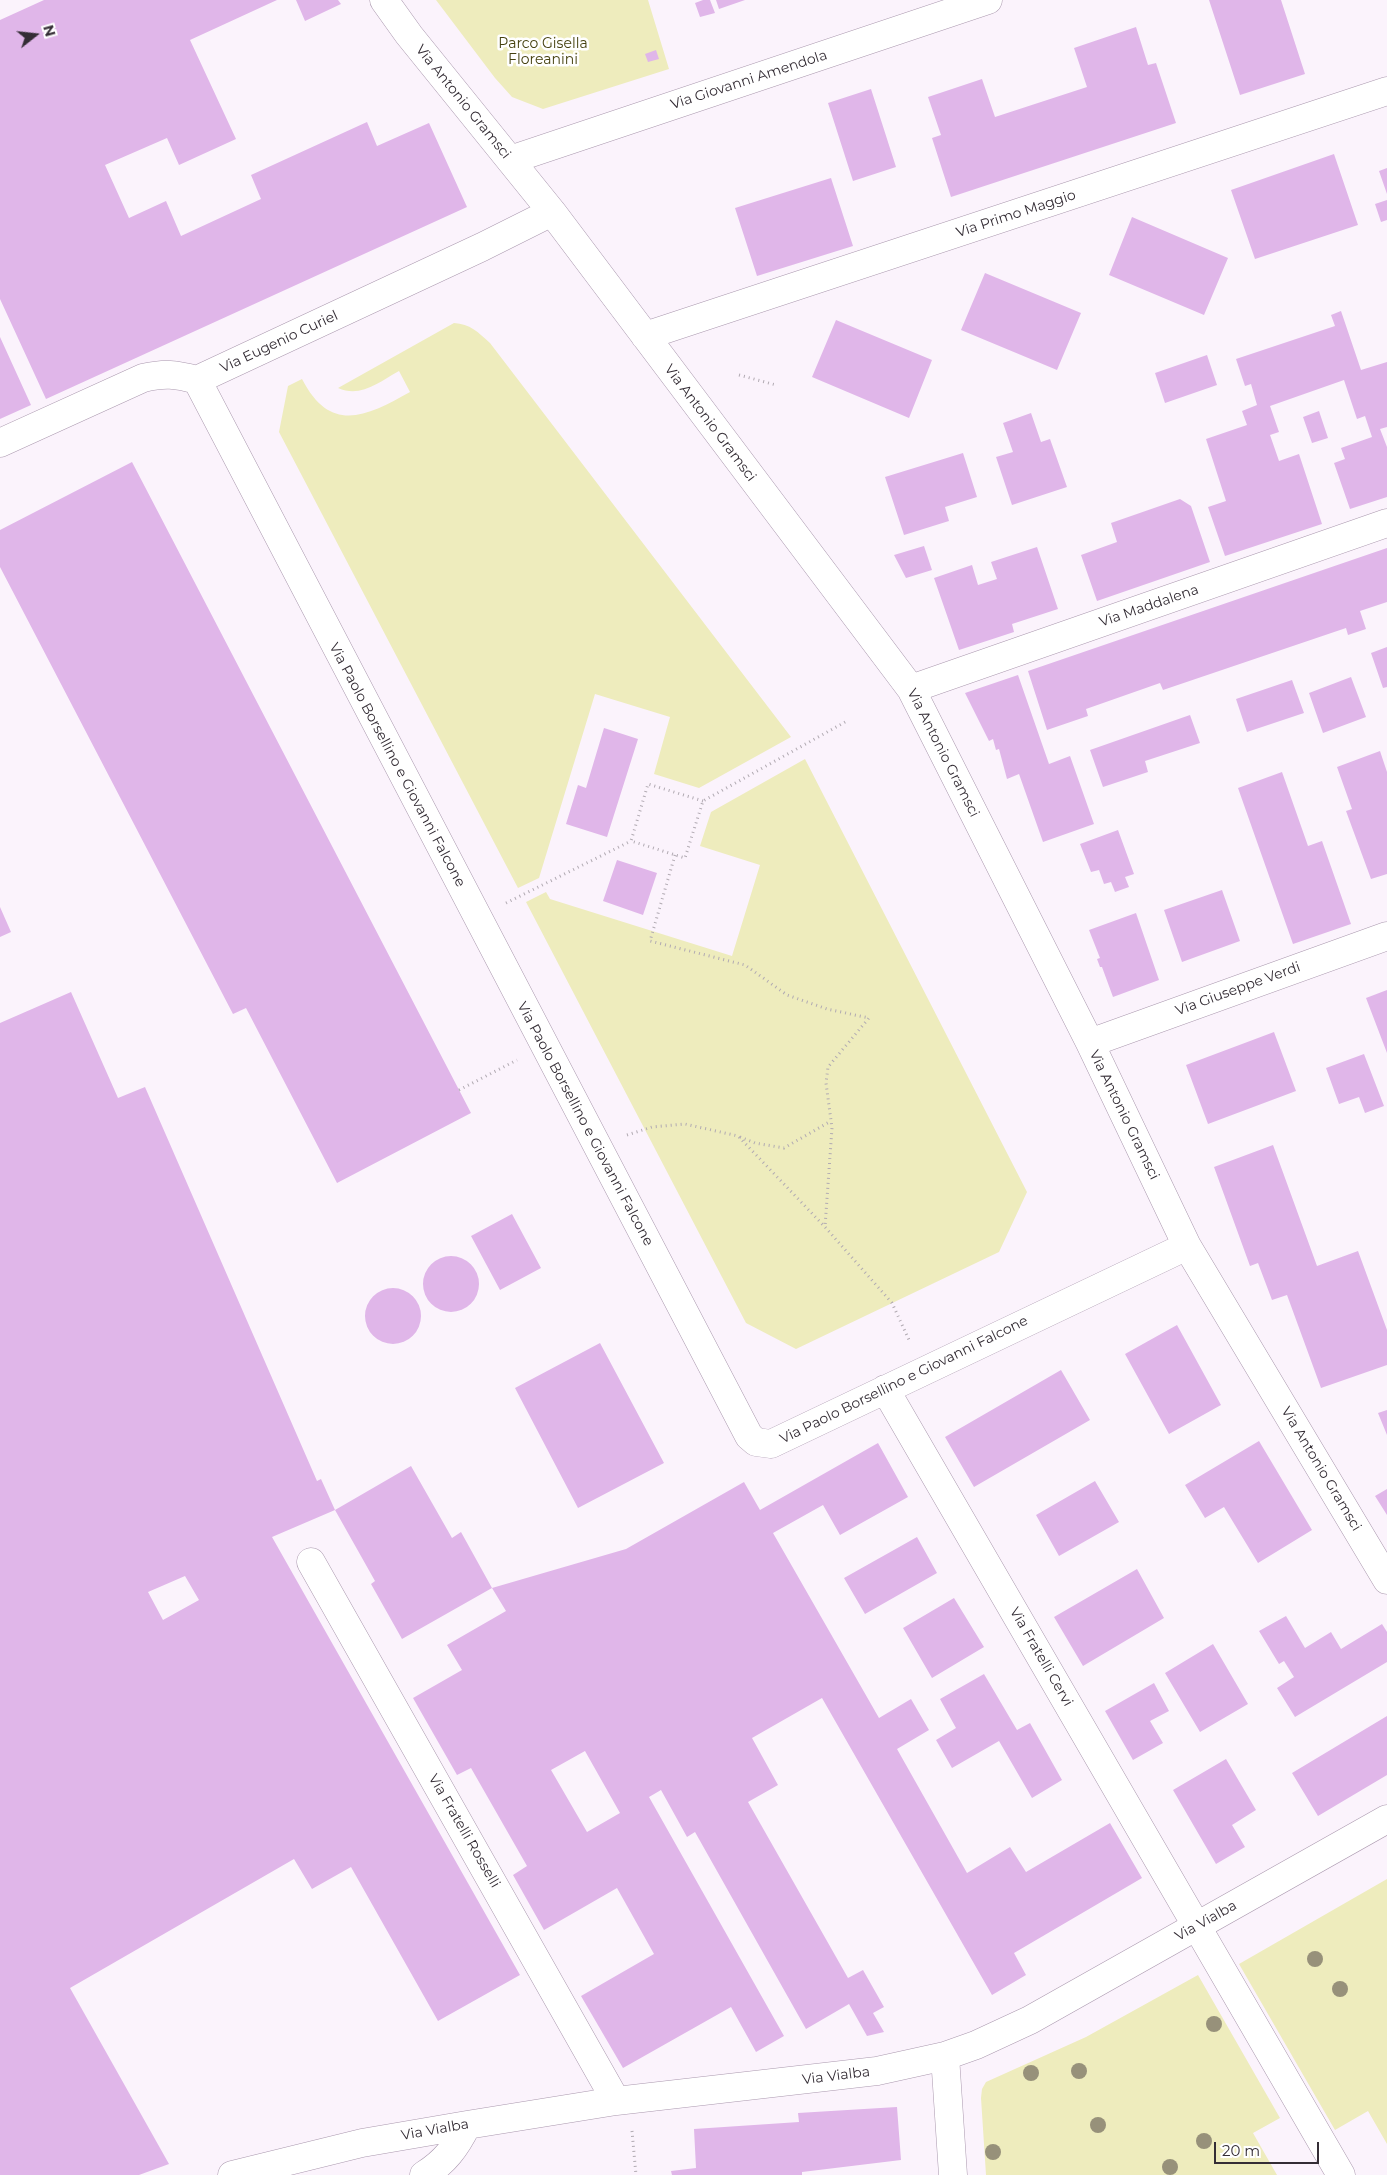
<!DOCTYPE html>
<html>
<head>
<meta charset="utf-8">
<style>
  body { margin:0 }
  #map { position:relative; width:1387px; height:2175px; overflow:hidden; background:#fbf3fc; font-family:Montserrat,sans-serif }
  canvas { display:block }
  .north { position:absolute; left:10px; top:10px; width:50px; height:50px; -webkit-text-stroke:4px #fff; paint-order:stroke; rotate:74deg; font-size:14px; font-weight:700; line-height:20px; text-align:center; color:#342d35 }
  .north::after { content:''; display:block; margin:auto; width:18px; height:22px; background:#342d35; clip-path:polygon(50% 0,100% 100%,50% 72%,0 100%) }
  .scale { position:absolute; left:1214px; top:2142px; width:105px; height:22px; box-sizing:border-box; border:2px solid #342d35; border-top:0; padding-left:6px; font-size:15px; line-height:18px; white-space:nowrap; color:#342d35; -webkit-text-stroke:4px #fff; paint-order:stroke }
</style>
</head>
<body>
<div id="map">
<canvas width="1387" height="2175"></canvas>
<div class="north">N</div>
<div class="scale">20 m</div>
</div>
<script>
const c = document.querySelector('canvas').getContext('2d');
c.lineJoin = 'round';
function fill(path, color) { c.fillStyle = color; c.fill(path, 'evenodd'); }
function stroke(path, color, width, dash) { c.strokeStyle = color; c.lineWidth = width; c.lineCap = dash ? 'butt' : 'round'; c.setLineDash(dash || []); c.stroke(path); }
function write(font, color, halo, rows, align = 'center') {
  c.font = font + ' Montserrat,sans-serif'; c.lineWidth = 5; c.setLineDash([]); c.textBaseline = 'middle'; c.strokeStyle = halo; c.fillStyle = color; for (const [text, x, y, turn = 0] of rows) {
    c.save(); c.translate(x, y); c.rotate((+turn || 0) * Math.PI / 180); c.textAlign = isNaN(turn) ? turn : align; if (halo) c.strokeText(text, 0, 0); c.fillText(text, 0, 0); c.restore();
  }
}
fill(new Path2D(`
  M436 0H648L669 69 543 109 512 97 495 78Z
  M454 323C470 324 478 332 490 343L791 737 699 788 654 774 670 717 595 694 539 878 518 888 279 432 288 386 302 379C331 435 367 416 410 392L399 371C379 382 361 398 338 388Z
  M805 759 1027 1192 999 1252 796 1349 746 1323 526 902 546 892 550 899 732 956 760 865 700 846 711 812Z
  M1387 1879V2144L1368 2111 1335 2130 1239 1964Z
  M1198 1975 1280 2118 1253 2133 1277 2175H986L981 2098 982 2089 986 2082 1086 2037Z`), '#eeecbd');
fill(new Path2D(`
  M44 0H277L190 40 236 139 179 165 167 138 105 165 129 218 166 201 181 236 261 199 251 175 367 122 377 146 429 123 467 207 46 399 0 299V20Z
  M296 0H338L341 4 305 21Z
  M703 0H710L715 13 700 17 695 3Z
  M716 0H745L719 9Z
  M1209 0H1281L1305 74 1240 95Z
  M1136 27 1148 65 1156 63 1176 123 951 197 932 138 941 135 928 97 982 79 995 117 1087 87 1074 48Z
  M656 50 659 59 648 62 645 54Z
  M871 89 896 167 853 181 828 103Z
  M1334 154 1358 225 1255 259 1231 190Z
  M1387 168V194L1379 171Z
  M831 178 853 246 757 276 735 208Z
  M1387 200V220L1381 222 1375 204Z
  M1132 217 1228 258 1204 315 1109 275Z
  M985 273 1081 313 1057 370 961 330Z
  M1341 311 1361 370 1387 362V427L1380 429 1387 447V497L1350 509 1334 463 1345 459 1341 448 1372 437 1365 416 1357 419 1344 380 1270 406 1279 432 1270 435 1279 461 1299 454 1322 524 1225 556 1208 507 1226 501 1206 439 1247 425 1242 411 1257 405 1251 384 1245 386 1236 359 1335 326 1331 315Z
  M836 320 932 360 909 418 812 377Z
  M0 337 31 405 0 419Z
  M1207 355 1217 385 1165 403 1155 373Z
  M1319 411 1328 438 1312 443 1303 417Z
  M1031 413 1041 442 1050 439 1067 487 1012 505 996 457 1013 452 1003 423Z
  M963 453 977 497 945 507 949 521 904 535 885 477Z
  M132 462 471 1113 337 1183 246 1008 233 1014 0 567V530Z
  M1180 499 1191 506 1210 562 1097 601 1081 555 1117 542 1111 523Z
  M924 546 932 570 906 578 894 555Z
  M1037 547 1058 609 1012 624 1014 632 959 650 934 578 972 565 978 585 997 579 991 562Z
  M1387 548V602L1360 611 1366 629 1348 635 1346 628 1163 690 1160 683 1086 709 1088 716 1047 730 1028 671Z
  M1387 647V687L1383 688 1371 653Z
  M1018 675 1049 764 1070 756 1094 824 1043 842 1019 774 1007 779 999 749 996 750 993 739 989 741 965 693Z
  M1351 677 1366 717 1323 733 1309 693Z
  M1292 680 1304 713 1247 732 1236 699Z
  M1190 715 1200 743 1145 761 1148 772 1103 787 1090 750Z
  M604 728 638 739 607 837 566 824 578 785 586 788Z
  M1380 751 1387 772V874L1371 879 1346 811 1352 809 1337 767Z
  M1282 772 1308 846 1322 841 1351 924 1293 944 1238 788Z
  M1118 830 1134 874 1125 877 1129 887 1115 892 1111 882 1104 884 1099 870 1091 872 1080 844Z
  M617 860 657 873 643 915 603 901Z
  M1222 890 1240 941 1182 962 1164 910Z
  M0 907 11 932 0 937Z
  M1136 913 1159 980 1113 997 1102 967H1100L1097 959 1100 958 1089 930Z
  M1387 990V1053L1366 998Z
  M71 992 118 1098 145 1087 317 1481 321 1479 335 1510 272 1537 520 1975 438 2021 351 1867 312 1889 294 1859 70 1988 169 2164 139 2175H0V1023ZM185 1576 199 1600 163 1620 148 1592Z
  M1274 1032 1296 1091 1208 1124 1186 1065Z
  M1364 1054 1384 1106 1365 1113 1359 1097 1339 1104 1326 1068Z
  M1273 1145 1317 1266 1358 1251 1387 1330V1365L1321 1388 1287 1295 1272 1300 1258 1263 1250 1266 1214 1167Z
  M512 1214 541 1268 500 1290 471 1236Z
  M423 1284a28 28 0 1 1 56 0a28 28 0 1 1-56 0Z
  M365 1316a28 28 0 1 1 56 0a28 28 0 1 1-56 0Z
  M1177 1325 1221 1405 1169 1434 1125 1354Z
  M600 1343 664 1463 578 1508 515 1388Z
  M1061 1370 1090 1420 974 1487 945 1437Z
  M1387 1410V1435L1378 1413Z
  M1259 1441 1312 1530 1258 1563 1224 1507 1205 1518 1185 1485Z
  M878 1443 908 1497 840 1535 823 1505 773 1533 879 1718 911 1699 929 1730 897 1749 967 1873 1010 1847 1026 1872 1110 1823 1142 1878 1014 1953 1026 1975 992 1995 822 1698 752 1738 778 1785 748 1802 848 1978 863 1970 884 2007 873 2013 884 2032 867 2036 849 2004 806 2029 695 1832 687 1837 661 1790 649 1797 784 2036 756 2052 731 2007 623 2068 581 1996 654 1954 617 1888 544 1930 513 1875 527 1866 471 1768 457 1775 413 1698 462 1670 447 1645 506 1611 492 1588 626 1549 744 1482 760 1510ZM585 1751 620 1813 587 1832 551 1770Z
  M411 1466 452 1538 461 1532 492 1588 402 1639 371 1584 375 1581 335 1510Z
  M1095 1481 1119 1522 1059 1556 1036 1515Z
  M1387 1489V1515L1375 1496Z
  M917 1537 937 1573 865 1614 844 1578Z
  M1137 1569 1164 1618 1083 1666 1054 1617Z
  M954 1598 984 1647 932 1678 903 1628Z
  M1286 1616 1305 1648 1331 1632 1341 1649 1382 1624 1387 1632V1662L1295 1717 1277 1688 1294 1677 1284 1661 1279 1664 1259 1631Z
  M1213 1644 1248 1704 1200 1732 1165 1673Z
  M984 1674 1017 1730 1030 1723 1062 1780 1032 1798 999 1741 952 1768 936 1740 956 1728 940 1699Z
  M1154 1683 1169 1711 1150 1721 1163 1743 1133 1760 1105 1711Z
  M1387 1716V1775L1318 1816 1292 1773Z
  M1226 1759 1256 1810 1232 1825 1245 1847 1216 1864 1173 1790Z
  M897 2107 901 2160 802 2172V2175H672L671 2171 696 2168 694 2129 799 2122 798 2113Z`), '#e0b6e9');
const minor = new Path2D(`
  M384 0 409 35 552 212 911 689 1090 1043 1187 1246 1387 1580
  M510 160 988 0
  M645 336 1387 91
  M197 380 749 1436 756 1442 771 1444 1187 1246
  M0 443 143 378C165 373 175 374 197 380L482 247 552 212
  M911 689 1387 523
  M1090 1043 1387 936
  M885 1389 1341 2175
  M311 1562 616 2101
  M945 2056 953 2175
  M232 2175 362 2143 467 2125 616 2101 877 2071 945 2056 976 2045 1030 2020 1387 1819
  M424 2175C445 2162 456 2147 467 2125`);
stroke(minor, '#aa98ae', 29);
stroke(new Path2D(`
  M739 375 776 385
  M703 801 648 784 631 841 685 858 703 801 847 721
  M675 855 650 941 745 965 787 995 827 1009 869 1018 828 1067 826 1083 832 1128 825 1227
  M506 903 631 841
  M459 1090 517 1060
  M627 1135 652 1127 685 1124 738 1136 825 1227 892 1303 910 1342
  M740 1137 755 1143 784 1148 831 1121
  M632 2131 636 2175`), '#b1aab2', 3, [1, 4]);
stroke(minor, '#fff', 28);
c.fillStyle = '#97917a';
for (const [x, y] of [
  [1315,1959],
  [1340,1989],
  [1214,2024],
  [1079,2071],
  [1031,2073],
  [1098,2125],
  [1204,2141],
  [993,2152],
  [1170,2167]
]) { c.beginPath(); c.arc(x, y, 8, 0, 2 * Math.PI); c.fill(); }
write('14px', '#45410f', '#fff', [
  ["Parco Gisella",543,44],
  ["Floreanini",543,60]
]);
write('14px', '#342d35', '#fff', [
  ["Via Giovanni Amendola",749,80,-18],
  ["Via Antonio Gramsci",463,102,51],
  ["Via Primo Maggio",1016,214,-18],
  ["Via Eugenio Curiel",279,342,-25],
  ["Via Antonio Gramsci",710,423,53],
  ["Via Maddalena",1149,606,-19],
  ["Via Antonio Gramsci",943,753,63],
  ["Via Paolo Borsellino e Giovanni Falcone",397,765,62],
  ["Via Giuseppe Verdi",1238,989,-20],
  ["Via Antonio Gramsci",1124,1115,64],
  ["Via Paolo Borsellino e Giovanni Falcone",585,1124,62],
  ["Via Paolo Borsellino e Giovanni Falcone",904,1380,-26],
  ["Via Antonio Gramsci",1321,1469,59],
  ["Via Fratelli Cervi",1041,1657,60],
  ["Via Fratelli Rosselli",464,1831,60],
  ["Via Vialba",1206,1921,-29],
  ["Via Vialba",836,2076,-7],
  ["Via Vialba",435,2130,-10]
]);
</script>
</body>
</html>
